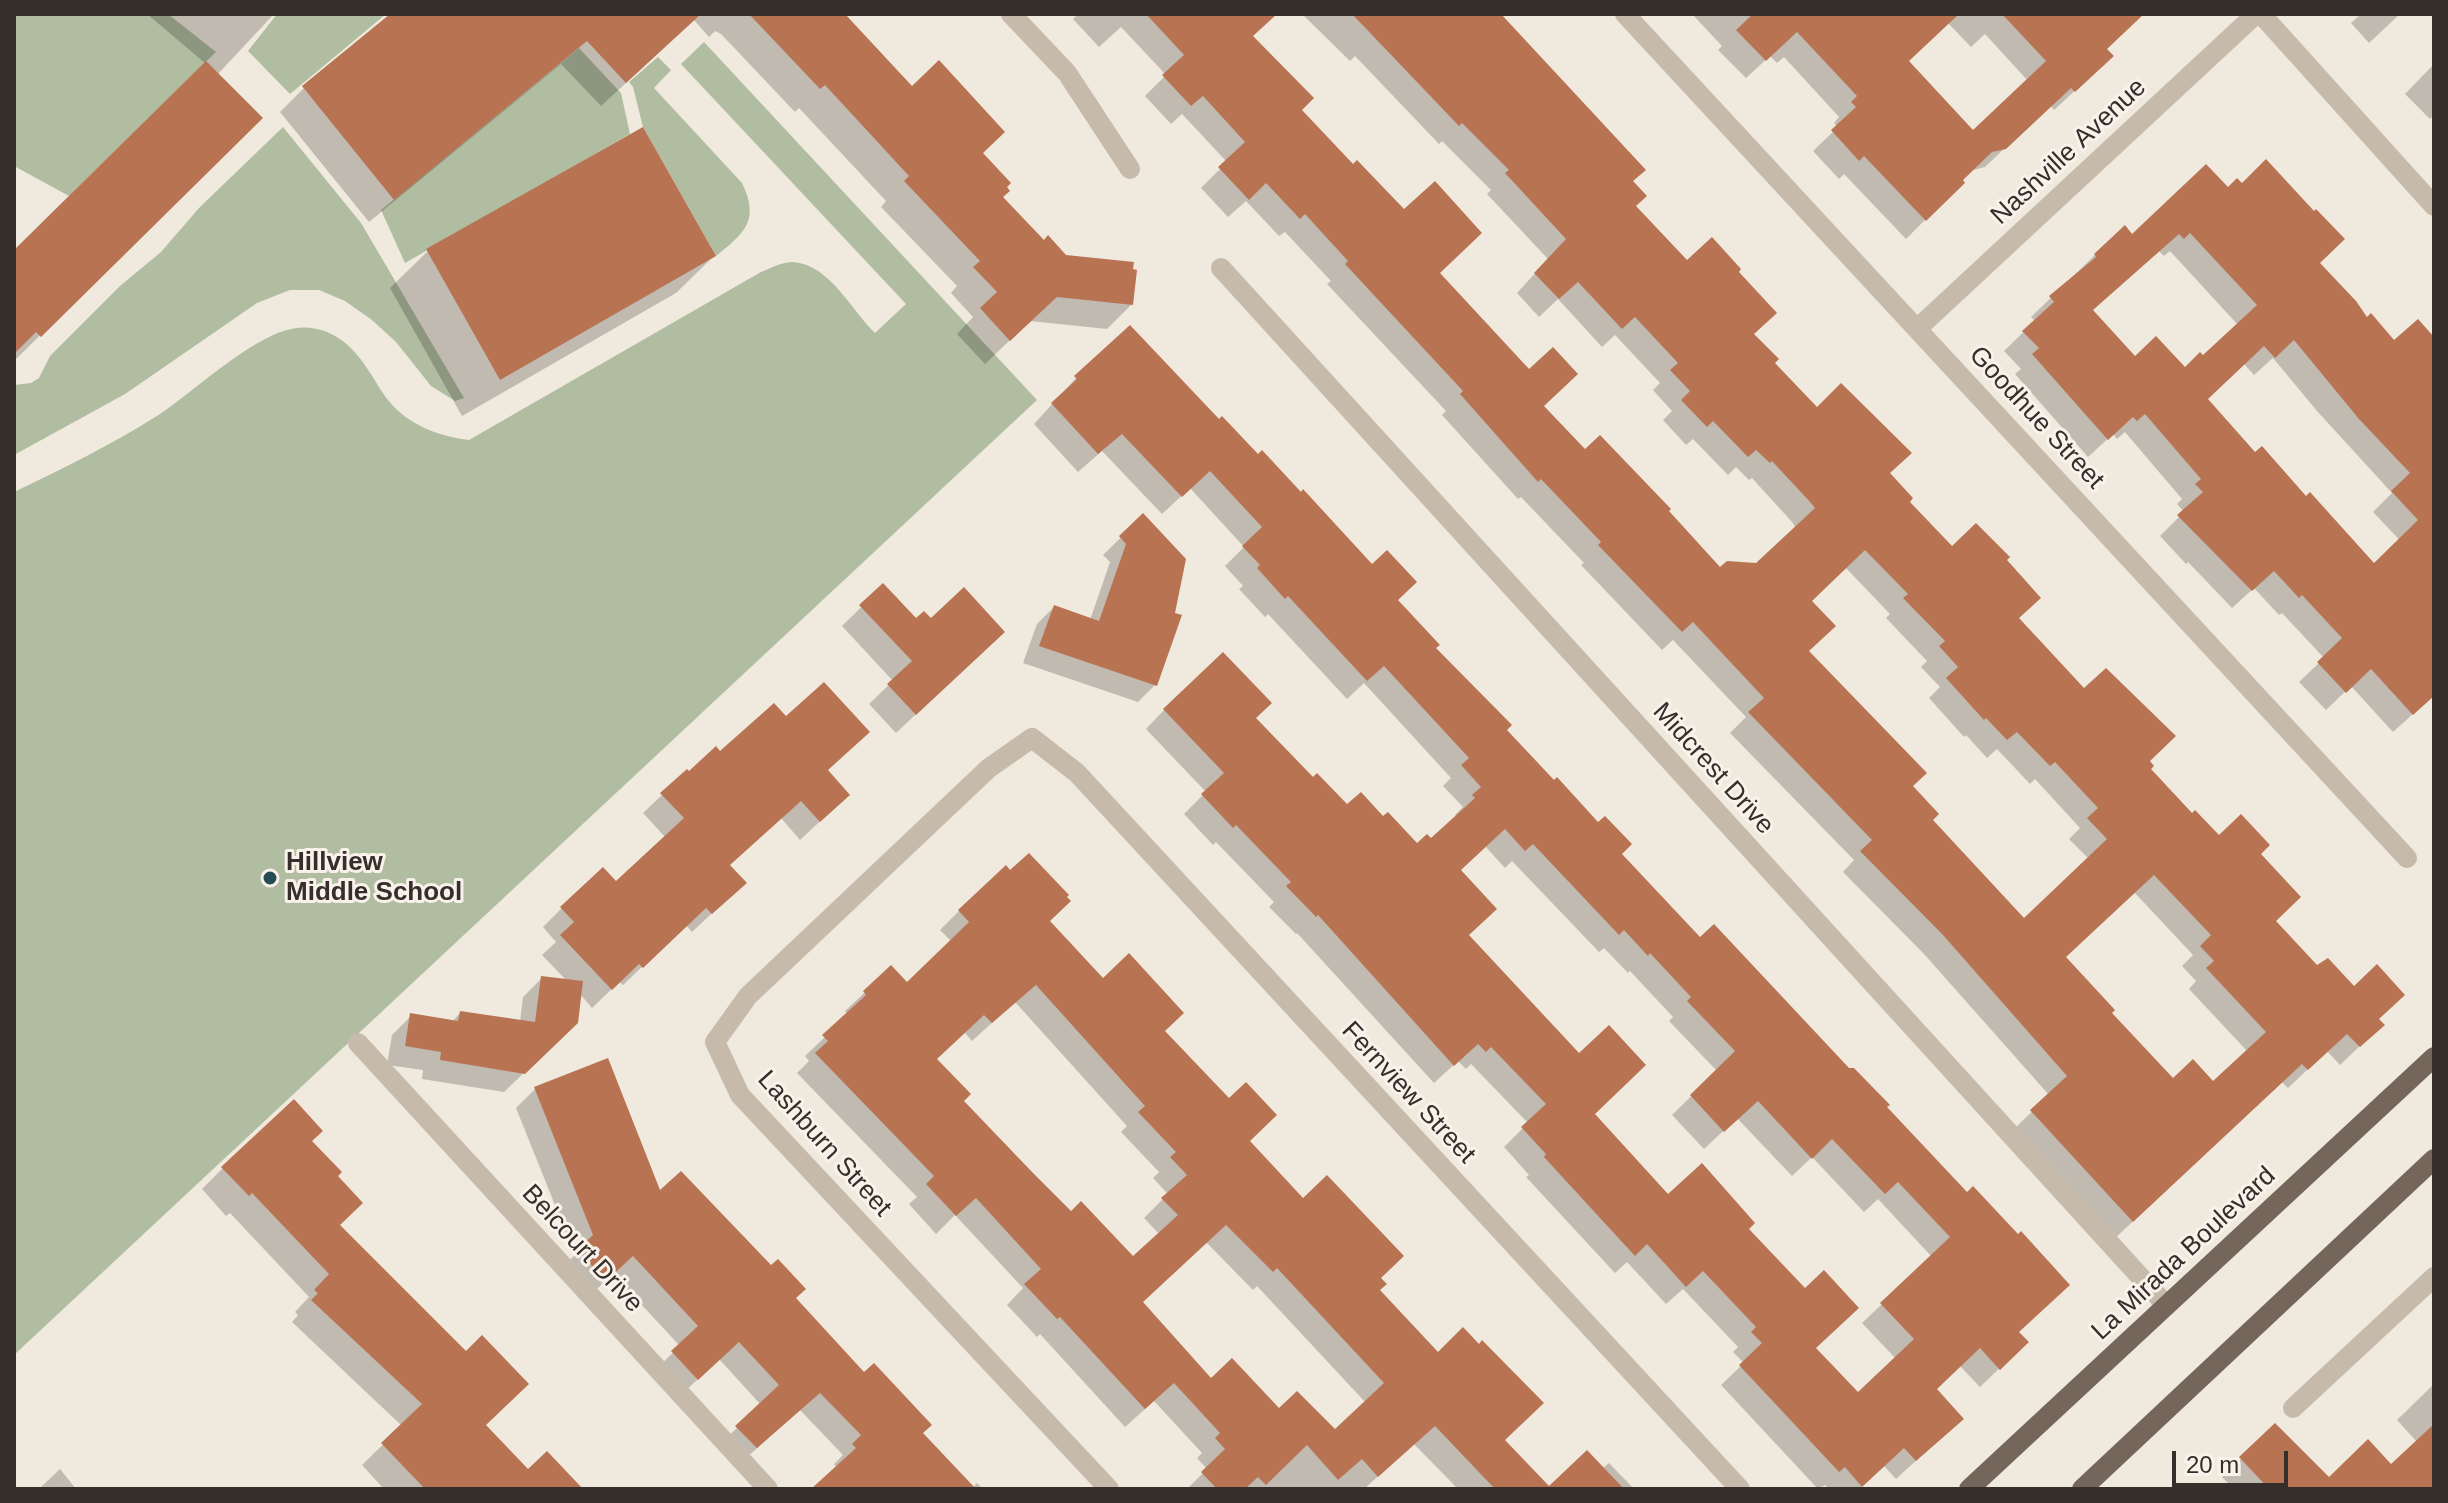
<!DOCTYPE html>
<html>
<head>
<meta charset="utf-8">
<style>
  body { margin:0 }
  #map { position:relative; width:2448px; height:1503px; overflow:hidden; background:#f0e9de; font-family:Helvetica,sans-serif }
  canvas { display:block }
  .frame { position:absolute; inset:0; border:16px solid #352e2a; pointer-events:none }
  .scale { position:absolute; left:2172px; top:1451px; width:116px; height:36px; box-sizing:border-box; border:4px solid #352e2a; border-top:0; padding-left:10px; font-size:24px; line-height:28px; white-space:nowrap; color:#352e2a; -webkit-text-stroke:6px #f8f2ea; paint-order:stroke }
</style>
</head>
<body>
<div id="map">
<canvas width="2448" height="1503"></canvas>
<div class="frame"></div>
<div class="scale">20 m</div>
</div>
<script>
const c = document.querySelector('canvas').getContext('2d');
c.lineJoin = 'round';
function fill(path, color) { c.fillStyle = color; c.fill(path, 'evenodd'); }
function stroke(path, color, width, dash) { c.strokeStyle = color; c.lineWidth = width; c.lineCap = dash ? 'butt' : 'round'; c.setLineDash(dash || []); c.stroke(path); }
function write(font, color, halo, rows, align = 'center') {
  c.font = font + ' Helvetica,sans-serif'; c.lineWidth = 6; c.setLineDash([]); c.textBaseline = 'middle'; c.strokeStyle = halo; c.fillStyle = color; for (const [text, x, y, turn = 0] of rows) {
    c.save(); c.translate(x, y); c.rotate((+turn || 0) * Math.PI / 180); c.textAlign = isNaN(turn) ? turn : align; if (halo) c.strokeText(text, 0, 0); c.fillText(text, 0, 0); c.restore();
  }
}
fill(new Path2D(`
  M14 14H168L216 52 69 196 14 166Z
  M277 14H386L290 94 248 51Z
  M704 42 1037 400 14 1355V492C64 468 113 444 160 414 195 390 249 340 287 330 308 324 327 329 344 342 365 359 373 380 388 400 408 425 438 436 469 440L761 272C771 268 782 262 793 262 829 264 852 311 875 333L906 304 681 64Z
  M579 48 621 93 630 134 405 263 381 210Z
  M658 57 671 70 654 88 742 183C760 220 745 233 716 256L643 127 633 87 629 82Z
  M283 127 361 223 464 398 455 401 431 386 396 342 372 320 345 301 319 290H290L257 303 125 394 14 455V385L31 383 39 378 50 356 120 286 161 252 199 208Z`), '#b1bda0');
fill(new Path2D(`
  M147 14H274L217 75 260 118 14 361V253L206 64Z
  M393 14H843L912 88 981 153 1001 197 1043 243 1131 305 1107 329 1030 321 985 364 957 334 973 317 951 293 957 286 881 207 886 201 799 108 795 112 721 34 715 31 709 37 694 20 601 106 561 64 369 222 280 112 304 88Z
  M1078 14H1251V37L1300 110 1438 274 1542 406 1585 452 1666 511 1720 569 1756 565 1796 528 1792 522 1752 478 1749 480 1736 467 1728 475 1693 439 1686 445 1663 420 1672 411 1653 390 1660 383 1615 335 1602 347 1558 299 1539 317 1517 293 1548 259 1487 194 1491 190 1442 141 1439 144 1355 56 1350 61 1302 14H1498L1631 182 1634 206 1687 263 1736 272 1752 335 1773 363 1817 410 1888 474 1908 502 1952 549 2004 560 2017 619 2147 762 2148 769 2192 816 2219 838 2258 854 2274 922 2316 967 2377 1019 2363 1043 2340 1065 2327 1051 2288 1088 2282 1082 2113 1240 2012 1131 2049 1095 1924 954 1843 872 1854 860 1730 733 1746 717 1673 640 1662 650 1581 565 1584 563 1521 497 1518 499 1442 415 1446 411 1327 284 1331 281 1285 232 1279 236 1246 201 1228 217 1201 188 1227 162 1182 114 1171 124 1145 96 1166 75 1121 27 1099 47 1073 19ZM1845 567 1890 614 1886 618 1927 661 1921 667 1940 687 1929 698 1964 737 1966 735 1987 758 1997 749 2030 784 2035 779 2080 828 2069 839 2089 859 2024 921 1930 821 1911 786 1807 652 1810 601ZM2134 892 2193 955 2182 966 2196 981 2189 989 2248 1052 2213 1084 2173 1081 2110 1013 2064 958Z
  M1692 14H2131L2105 49 2092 75 2054 110 2050 105 1985 167 1970 171 1960 180 1962 183 1906 239 1844 174 1839 179 1813 151 1838 127 1834 123 1839 117 1784 57 1777 63 1770 56 1746 78 1718 50 1722 46ZM1948 23 1971 47 1985 34 2028 81 1973 132 1907 61Z
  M2361 14H2400L2369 43 2351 23Z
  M2434 64V115L2430 119 2405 94Z
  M2228 190 2318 263 2367 320 2394 343 2434 340V542L2410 551 2373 512 2392 493 2317 411 2273 358 2254 375 2244 364 2206 399 2254 455 2306 499 2374 566 2434 603V695L2393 732 2351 686 2326 710 2299 682 2324 658 2282 613 2279 615 2254 588 2232 608 2188 562 2186 564 2160 536 2184 512 2177 504 2182 499 2125 432 2117 439 2113 434 2088 457 2015 374 2021 369 2004 351 2035 321 2031 317 2095 255ZM2159 251 2164 256 2170 251 2238 325 2203 358 2185 370 2135 359 2091 311Z
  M428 251 714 256 676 293 462 416 390 288Z
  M1130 328 1395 600 1504 730 1700 940 1884 1107 2017 1333 2007 1361 1980 1387 1960 1366 1934 1390 1942 1437 1896 1479 1884 1466 1859 1489H1829L1825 1485 1818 1489 1721 1385 1744 1363 1733 1352 1738 1347 1683 1289 1666 1304 1627 1262 1615 1273 1526 1177 1529 1175 1504 1147 1528 1123 1471 1064 1466 1069 1458 1061 1434 1083 1297 933 1296 934 1269 907 1274 902 1216 842 1213 845 1184 814 1206 792 1146 729 1164 710 1254 718 1313 779 1347 807 1383 819 1417 846 1431 841 1457 817 1455 815 1463 807 1443 786 1451 778 1364 683 1347 699 1268 614 1265 617 1239 589 1243 586 1225 566 1244 547 1190 488 1162 514 1102 451 1078 472 1034 424 1076 378ZM1485 846 1505 868 1512 861 1599 952 1604 948 1628 973 1630 971 1673 1017 1669 1021 1717 1071 1672 1115 1704 1149 1737 1118 1792 1176 1812 1157 1864 1212 1878 1199 1932 1257 1862 1323 1896 1359 1857 1395 1814 1349 1746 1229 1667 1197 1593 1114 1467 936 1459 871Z
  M1143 516 1155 685 1138 702 1023 663 1037 624 1054 607 1090 620 1110 562 1103 555Z
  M883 586 916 621 983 651 896 733 869 704 893 681 842 626Z
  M720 754 826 771 829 813 800 840 781 818 728 866 725 901 692 932 686 925 623 985 619 982 592 1008 580 994 556 1042 504 1092 422 1079 423 1070 387 1065 392 1035 411 1016 452 1022 460 1013 520 1022 523 997 542 978 567 981 542 955 556 942 543 927 562 908 616 884 666 838 643 813 662 795Z
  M959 911 1048 922 1103 981 1163 1031 1248 1142 1379 1278 1378 1290 1503 1441 1549 1489H1458L1414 1444 1364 1489H1187L1207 1469 1197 1458 1202 1453 1154 1401 1125 1427 1040 1334 1037 1337 1007 1305 1023 1288 955 1215 936 1234 909 1204 917 1197 797 1073 809 1061 805 1056 848 1015 845 1011 891 968 907 985 952 942 940 930ZM1015 1002 1127 1126 1121 1132 1159 1172 1153 1178 1168 1194 1144 1218 1160 1235 1133 1259 1071 1213 961 1101 935 1060 964 1032 972 1041ZM1206 1242 1253 1290 1257 1286 1366 1403 1334 1432 1211 1381 1141 1302Z
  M535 1089 660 1193 794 1299 972 1488 977 1483 983 1489H815L837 1468 834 1464 843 1455 800 1410 737 1466 718 1446 761 1405 719 1359 678 1398 654 1371 680 1346 613 1274 586 1299 559 1270 575 1255 516 1108Z
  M310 1142 335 1176 338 1225 484 1425 527 1472 580 1489H384L362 1465 402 1426 292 1322 298 1315 295 1312 309 1297 230 1213 226 1216 202 1189 223 1168Z
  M2434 1384V1489H2234L2222 1477 2241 1459 2329 1479 2390 1467 2417 1442 2397 1420Z
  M1609 1463 1634 1489H1549L1602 1469Z
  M60 1469 76 1489H39Z`), '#0003');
fill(new Path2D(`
  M390 14H701L626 83 587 41 394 200 302 86Z
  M749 14H845L912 86 939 60 1005 132 983 153 1011 183 1007 187 1010 191 1003 197 1044 240 1048 235 1066 255 1134 262 1133 269 1137 270 1133 305 1057 297 1010 341 980 308 997 292 973 267 980 261 904 181 909 176 825 85 820 89Z
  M1146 14H1277L1253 36 1314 98 1302 110 1353 164 1357 160 1404 209 1435 181 1482 233 1440 273 1529 369 1553 347 1578 374 1544 406 1585 449 1600 435 1671 509 1669 511 1720 567 1727 561 1756 563 1815 508 1811 503 1772 461 1770 463 1756 450 1748 457 1713 421 1707 427 1681 400 1690 391 1670 370 1678 363 1635 317 1622 329 1578 282 1559 299 1534 273 1566 239 1505 173 1509 170 1462 123 1459 126 1352 14H1501L1646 170 1633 181 1647 196 1636 206 1687 260 1712 237 1741 269 1739 272 1777 313 1754 334 1779 359 1775 363 1817 407 1841 383 1912 453 1890 473 1913 498 1910 502 1952 546 1976 523 2010 557 2007 560 2041 598 2019 618 2084 688 2106 668 2176 736 2150 761 2154 766 2151 769 2192 813 2195 810 2219 835 2241 814 2270 845 2261 854 2301 897 2276 921 2317 965 2328 958 2354 986 2377 964 2405 995 2379 1019 2385 1025 2360 1047 2347 1034 2308 1070 2302 1064 2133 1222 2030 1110 2067 1076 1943 935 1860 851 1872 840 1748 712 1764 698 1693 622 1682 632 1598 545 1601 542 1541 479 1538 482 1460 394 1463 391 1345 264 1348 261 1305 214 1300 219 1266 183 1249 200 1218 167 1245 142 1203 96 1191 106 1162 75 1184 55ZM1865 550 1908 594 1903 598 1945 641 1939 646 1958 667 1946 678 1984 720 1986 718 2007 740 2017 732 2050 766 2055 762 2098 808 2087 818 2107 839 2024 918 1933 820 1939 814 1913 786 1927 773 1809 651 1836 626 1812 601ZM2154 875 2211 935 2200 946 2214 961 2206 968 2266 1032 2213 1081 2193 1059 2173 1078 2112 1013 2115 1010 2066 957Z
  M1753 14H1959L1909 61 1973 130 2046 61 2002 14H2144L2107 49 2114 56 2075 92 2071 88 2006 149 1992 152 1963 180 1965 183 1926 221 1864 156 1859 161 1831 130 1856 107 1851 102 1857 96 1797 32 1766 61 1736 30Z
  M206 61 263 118 41 337 36 332 14 354V250Z
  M643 127 716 256 500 380 426 249Z
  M2266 159 2314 211 2316 209 2345 239 2320 263 2356 301 2367 317 2371 313 2394 340 2418 319 2434 337V696L2413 715 2371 669 2346 693 2317 662 2342 638 2302 595 2299 598 2274 571 2252 591 2177 515 2203 492 2195 484 2201 479 2145 414 2137 421 2133 417 2108 440 2032 354 2039 348 2022 331 2054 302 2049 296 2096 257 2094 254 2125 225 2132 234 2206 164 2228 187 2237 178 2242 183ZM2190 233 2257 305 2203 355 2200 352 2185 367 2156 336 2135 356 2093 310 2179 234 2184 239ZM2294 340 2359 419 2410 473 2391 491 2418 520 2374 563 2310 492 2306 496 2262 446 2255 452 2208 399 2264 346 2275 358Z
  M1130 325 1219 419 1222 416 1258 454 1262 450 1301 492 1303 489 1372 564 1387 550 1417 582 1398 600 1440 645 1436 648 1512 725 1507 730 1554 780 1557 777 1598 822 1605 816 1632 844 1622 854 1700 937 1714 924 1849 1068H1854L1890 1105 1887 1107 1967 1192 1973 1186 2018 1234 2021 1231 2070 1285 2019 1332 2029 1342 2000 1370 1980 1348 1937 1389 1964 1419 1916 1461 1904 1448 1862 1487 1845 1467 1839 1472 1739 1365 1762 1343 1751 1332 1756 1327 1703 1271 1686 1287 1647 1244 1635 1256 1544 1157 1546 1154 1521 1127 1546 1104 1491 1047 1486 1052 1478 1044 1454 1066 1318 915 1316 917 1286 886 1291 882 1236 825 1233 828 1201 794 1224 773 1163 709 1223 652 1272 703 1256 718 1313 777 1317 773 1347 804 1361 792 1383 816 1388 812 1417 843 1427 834 1431 838 1475 798 1472 795 1481 787 1461 765 1469 758 1384 666 1367 681 1288 596 1285 599 1257 568 1260 565 1242 546 1262 527 1210 471 1182 497 1122 434 1098 454 1051 403 1077 379 1074 376ZM1505 829 1525 851 1533 844 1619 935 1624 930 1648 956 1650 953 1691 997 1687 1001 1735 1051 1690 1095 1724 1132 1758 1101 1812 1159 1832 1139 1885 1194 1898 1182 1950 1237 1880 1303 1914 1339 1858 1392 1816 1348 1859 1308 1824 1270 1805 1288 1749 1229 1755 1223 1702 1163 1668 1194 1595 1114 1646 1065 1609 1025 1579 1053 1469 935 1497 909 1461 870Z
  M1143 513 1186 559 1175 613 1182 615 1157 686 1039 646 1054 605 1099 621 1126 544 1119 536Z
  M883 583 916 618 924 611 931 618 964 587 1005 632 916 715 887 684 912 661 859 605Z
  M824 682 870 732 828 770 850 795 820 822 801 801 730 865 747 883 712 914 706 908 643 968 639 964 612 990 560 935 574 922 560 907 603 867 616 881 684 818 660 793 687 769 689 771 716 746 720 751 774 703 786 716Z
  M1029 853 1069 895 1067 897 1071 901 1050 921 1103 978 1129 953 1184 1013 1165 1031 1229 1098 1246 1082 1277 1115 1250 1141 1303 1198 1327 1175 1404 1256 1381 1278 1387 1284 1380 1290 1438 1352 1463 1327 1479 1344 1482 1340 1544 1403 1505 1440 1549 1486 1587 1450 1624 1489H1495L1435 1426 1378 1477 1362 1459 1338 1480 1307 1445 1266 1485 1258 1477 1245 1489H1217L1201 1472 1225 1449 1215 1438 1220 1433 1174 1383 1145 1409 1060 1317 1057 1319 1024 1284 1041 1269 976 1198 956 1216 926 1184 934 1176 815 1053 828 1041 822 1035 866 995 863 991 891 965 907 982 969 922 958 910 1006 865 1010 870ZM1036 985 1145 1106 1138 1112 1176 1152 1170 1157 1187 1175 1161 1198 1178 1215 1133 1256 1081 1201 1071 1211 1033 1173 964 1101 971 1094 937 1059 984 1015 992 1023ZM1226 1225 1273 1272 1277 1268 1384 1383 1335 1429 1297 1391 1279 1408 1232 1358 1211 1378 1143 1302Z
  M541 976 583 981 578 1023 525 1074 440 1060 441 1052 405 1046 410 1013 458 1021 460 1011 535 1022Z
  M608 1058 660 1190 681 1171 771 1265 778 1259 806 1289 796 1298 864 1372 874 1363 932 1425 923 1433 976 1489H811L856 1448 852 1444 861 1435 820 1393 757 1448 735 1426 779 1385 739 1342 698 1380 671 1351 698 1326 633 1256 606 1281 577 1250 593 1235 534 1087Z
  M294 1099 323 1131 312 1141 342 1172 338 1176 363 1203 340 1225 466 1351 482 1335 529 1384 486 1425 528 1469 547 1451 583 1489H425L381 1443 422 1404 311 1300 318 1293 314 1290 329 1274 252 1193 249 1196 221 1167Z
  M2275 1423 2329 1477 2368 1439 2391 1464 2434 1424V1489H2269L2239 1457Z`), '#b87353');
stroke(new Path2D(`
  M1011 14 1067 73 1130 169
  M1625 14 2407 858
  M2261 14 2434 206
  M1221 268 2166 1305
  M1918 328 2256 14
  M358 1043 768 1489
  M2293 1408 2434 1277
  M1109 1489 740 1095 715 1042 748 996 989 768 1032 738 1077 773 1740 1489`), '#c6baab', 20);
stroke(new Path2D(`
  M1969 1489 2434 1057
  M2082 1489 2434 1159`), '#75665c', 20);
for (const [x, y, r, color] of [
  [270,878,8,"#244c52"]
]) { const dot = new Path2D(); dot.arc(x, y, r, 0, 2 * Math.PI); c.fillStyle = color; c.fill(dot); stroke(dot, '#f8f2ea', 3); }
write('26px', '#352e2a', '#f8f2ea', [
  ["Nashville Avenue",2069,152,-43],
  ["Goodhue Street",2036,418,47],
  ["Midcrest Drive",1713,769,48],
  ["Fernview Street",1408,1093,47],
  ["Lashburn Street",824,1144,48],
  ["Belcourt Drive",582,1249,47],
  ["La Mirada Boulevard",2184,1254,-43]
]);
write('bold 26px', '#352e2a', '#f8f2ea', [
  ["Hillview",286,863],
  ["Middle School",286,893]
], 'left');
</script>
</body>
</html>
